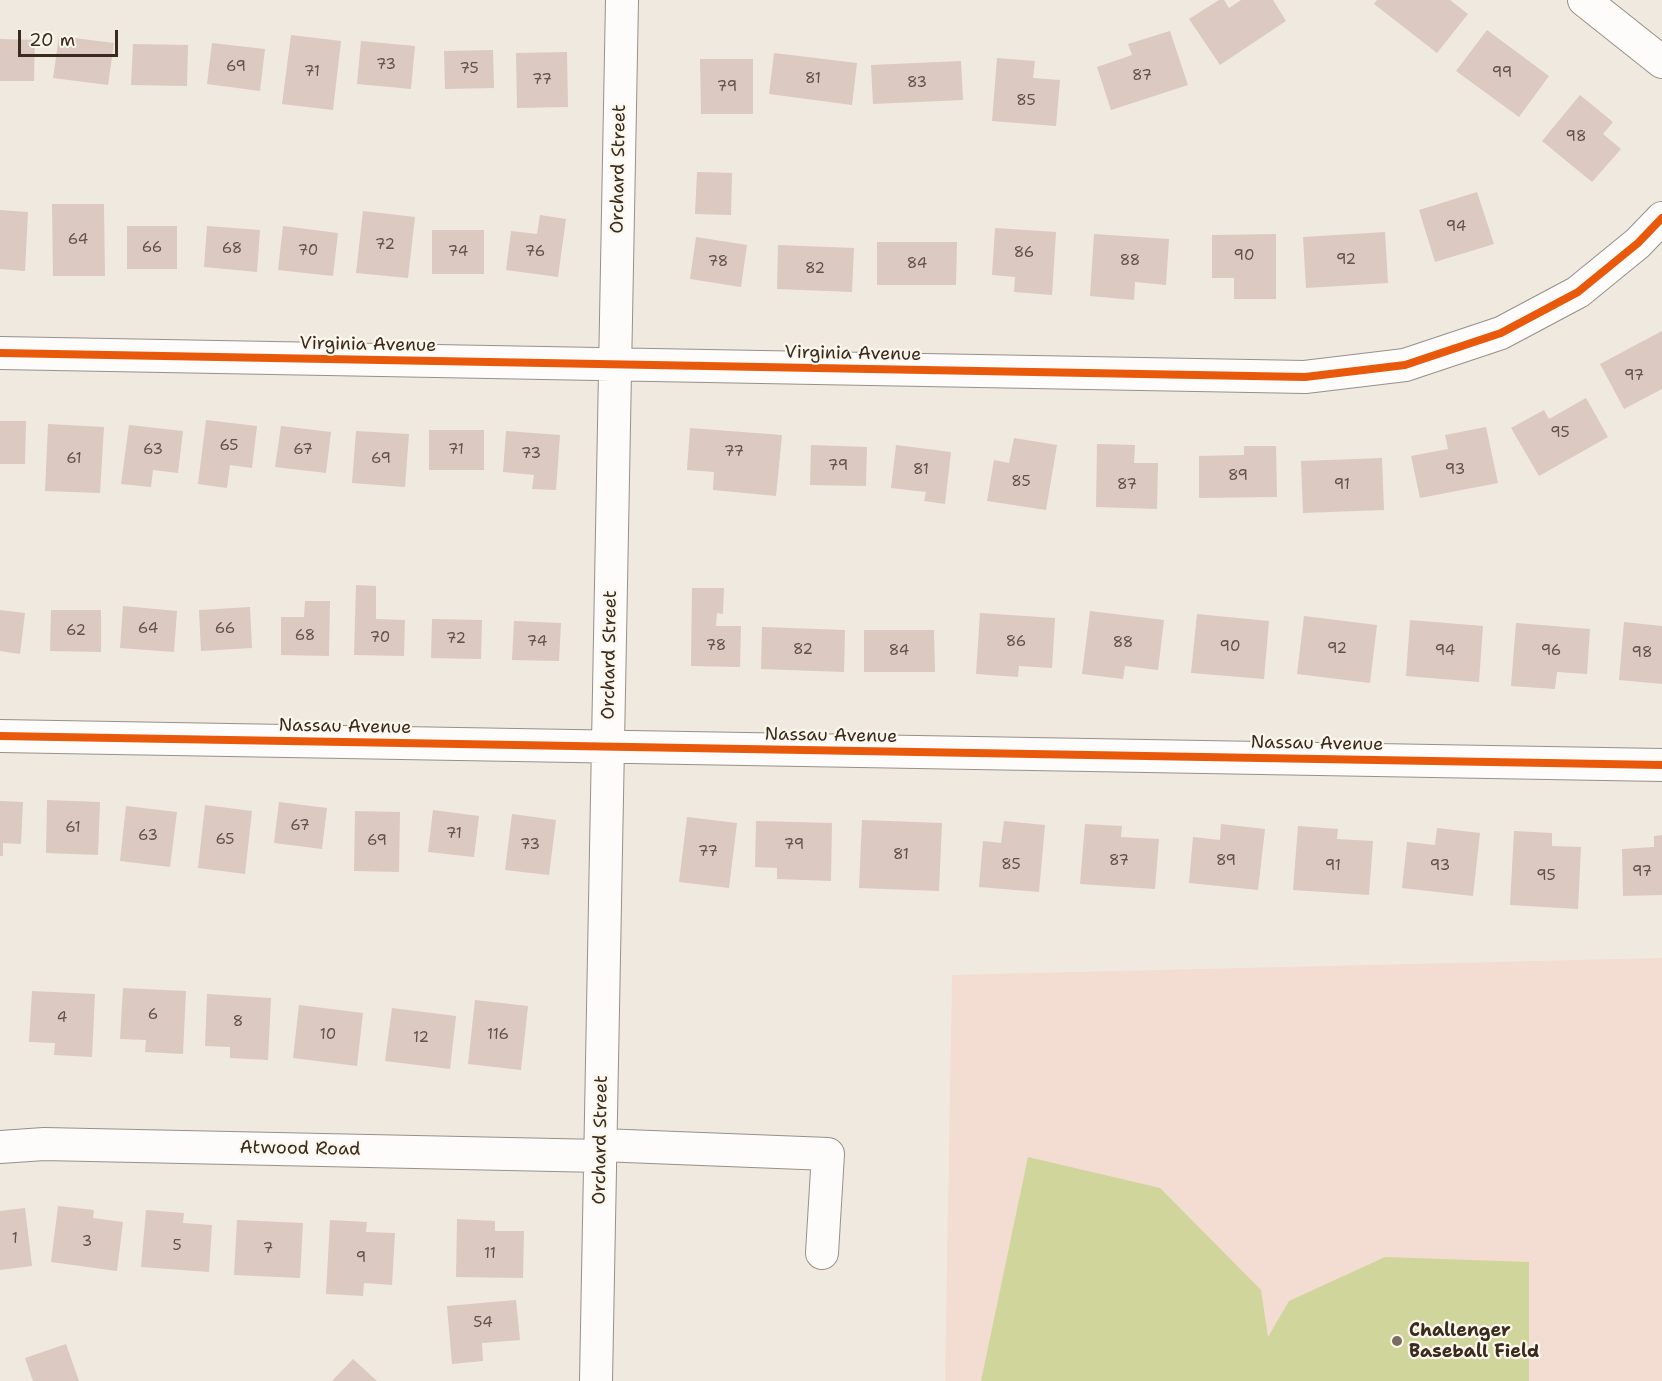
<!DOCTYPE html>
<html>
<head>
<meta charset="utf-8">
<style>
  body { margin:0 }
  #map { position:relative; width:1662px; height:1381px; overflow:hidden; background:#f0e9df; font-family:"Shantell Sans",sans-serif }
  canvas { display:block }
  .scale { position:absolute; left:18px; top:30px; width:100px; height:27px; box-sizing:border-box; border:3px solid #3b2a1e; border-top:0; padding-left:8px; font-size:18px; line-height:21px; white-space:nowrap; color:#3b2a1e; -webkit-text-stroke:4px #fbf7ec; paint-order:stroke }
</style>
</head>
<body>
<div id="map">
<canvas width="1662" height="1381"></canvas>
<div class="scale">20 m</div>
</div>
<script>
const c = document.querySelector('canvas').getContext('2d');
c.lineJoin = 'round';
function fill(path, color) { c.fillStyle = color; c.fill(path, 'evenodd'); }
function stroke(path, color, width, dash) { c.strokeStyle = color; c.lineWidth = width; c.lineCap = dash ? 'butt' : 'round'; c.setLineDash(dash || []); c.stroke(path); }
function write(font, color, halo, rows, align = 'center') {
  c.font = font + ' "Shantell Sans",sans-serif'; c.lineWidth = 4.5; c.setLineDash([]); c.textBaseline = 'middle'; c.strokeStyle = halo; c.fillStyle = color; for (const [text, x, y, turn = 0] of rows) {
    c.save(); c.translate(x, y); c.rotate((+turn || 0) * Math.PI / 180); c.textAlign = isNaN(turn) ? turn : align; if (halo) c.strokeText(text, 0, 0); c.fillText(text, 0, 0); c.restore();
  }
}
fill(new Path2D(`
  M1662 958V1381H945L952 975Z`), '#f3dcd1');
fill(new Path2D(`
  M1028 1157 1160 1188 1261 1290 1268 1337 1289 1301 1385 1257 1529 1262V1381H981Z`), '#d0d59c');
fill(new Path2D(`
  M1219 0H1224L1229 8 1241 0H1273L1286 21 1220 65 1189 19Z
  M1377 0H1450L1468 14 1437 53 1374 4Z
  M1487 30 1549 76 1519 117 1456 71Z
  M1170 31 1188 85 1111 110 1097 67 1132 55 1128 44Z
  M291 35 341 41 333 110 282 104Z
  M59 36 114 43 108 85 53 78Z
  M0 39 35 40 34 81H0Z
  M361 41 415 46 411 89 357 84Z
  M212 43 265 49 260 91 207 84Z
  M133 44 188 45 187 86 131 85Z
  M493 50 494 88 445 89 444 51Z
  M567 52 568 107 517 108 516 53Z
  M774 53 857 63 852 105 769 94Z
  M997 58 1035 61 1033 78 1060 80 1056 126 992 121Z
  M700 59H753V114H701Z
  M961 61 963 100 873 104 871 65Z
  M1580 95 1613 122 1603 134 1621 149 1592 182 1542 141Z
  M697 172 732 173 731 215 695 214Z
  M1477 192 1494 244 1435 262 1419 210Z
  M52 204H104L105 276H53Z
  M0 210 28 212 25 271 0 269Z
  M363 211 415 217 408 278 356 273Z
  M540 215 566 219 558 277 506 270 511 231 537 234Z
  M127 226H177V269H127Z
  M207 226 260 230 257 272 204 267Z
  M283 226 338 233 333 276 278 270Z
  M995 228 1056 232 1052 295 1014 292 1015 277 992 275Z
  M432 230H484V274H432Z
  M1385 232 1388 283 1306 288 1303 237Z
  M1094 234 1169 239 1166 285 1135 282 1134 300 1090 296Z
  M1276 234V299H1234V278H1212V235Z
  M696 237 747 245 741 287 690 279Z
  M877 242H957L956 285H877Z
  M778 245 854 248 852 292 777 289Z
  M1662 331V389L1624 409 1600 364Z
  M1586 398 1608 437 1539 476 1511 428 1544 410 1549 419Z
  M206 420 257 426 252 468 230 465 227 488 198 484Z
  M0 421H26L25 464H0Z
  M48 424 104 427 100 493 45 491Z
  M129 425 183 431 178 473 153 470 151 487 121 484Z
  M281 426 331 432 326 473 275 467Z
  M1486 427 1498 483 1420 498 1411 456 1448 449 1445 435Z
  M690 428 782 435 776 496 713 490 714 472 687 470Z
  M429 430H484V470H429Z
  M356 431 409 434 405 487 352 483Z
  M506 431 560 435 556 490 532 489 534 475 503 472Z
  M1014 438 1057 445 1046 510 987 501 994 460 1009 463Z
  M1097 444 1135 445 1134 463H1158L1157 509 1096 507Z
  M811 445 867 447 866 486 810 485Z
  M896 445 951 452 945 504 924 501 926 492 891 488Z
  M1244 446H1276L1277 497 1199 498V456L1244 455Z
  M1382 458 1384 510 1303 513 1301 461Z
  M356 585 376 586V619L405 620 404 656 354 655Z
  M692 588H724L723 614 717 613 716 626H741L740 667 691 666Z
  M305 601H330L329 656 281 655V617H304Z
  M123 606 177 611 174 652 120 648Z
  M250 607 252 648 201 651 199 610Z
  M0 610 25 613 20 654 0 651Z
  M51 610H101V652L50 651Z
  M1090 611 1164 620 1158 670 1125 666 1123 679 1082 674Z
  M980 613 1055 618 1052 668 1019 666 1018 677 976 674Z
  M1197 614 1269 621 1264 679 1191 673Z
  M1304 616 1377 625 1370 683 1297 674Z
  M432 619 482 620 481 659 431 658Z
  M1410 620 1483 626 1479 682 1406 676Z
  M514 621 561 623 559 661 512 660Z
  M1624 622 1662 626V684L1619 680Z
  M1516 623 1590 629 1587 674 1557 672 1555 689 1511 686Z
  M762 627 845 630 844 672 761 669Z
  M864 630H934L935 672H864Z
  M47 800 100 802 98 855 46 853Z
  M0 801 23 802 21 844 3 843V856H0Z
  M279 802 327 808 322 849 274 843Z
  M205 805 252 811 245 874 198 868Z
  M126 806 177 812 170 867 120 861Z
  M433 810 479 816 474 857 428 852Z
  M355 811 400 812 399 872 354 871Z
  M512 814 556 820 549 875 505 870Z
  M687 817 737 823 729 888 679 882Z
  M862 820 942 823 939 891 859 888Z
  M756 821 832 823 831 881 777 879V868L755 867Z
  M1004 821 1045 825 1039 892 979 887 983 841 1001 843Z
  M1085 824 1122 826 1121 837 1159 839 1155 889 1080 884Z
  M1221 824 1265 829 1258 890 1189 883 1193 837 1220 840Z
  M1298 826 1338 829 1337 839 1373 841 1369 895 1293 890Z
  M1437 828 1480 833 1473 896 1402 888 1407 842 1435 845Z
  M1514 831 1552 833V846L1581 847 1578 909 1510 905Z
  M1662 835V895L1623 896 1622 849 1654 847V836Z
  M123 988 186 991 183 1054 145 1052 146 1040 120 1039Z
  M32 991 95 994 92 1057 54 1055 55 1043 29 1042Z
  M207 994 271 998 268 1060 230 1058V1047L205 1046Z
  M475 1000 528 1006 521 1070 468 1064Z
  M299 1005 363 1013 357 1066 293 1058Z
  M392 1008 456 1016 450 1069 385 1061Z
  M58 1206 94 1210 93 1218 123 1222 117 1271 51 1262Z
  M25 1208 32 1266 0 1270V1211Z
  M146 1210 184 1213 183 1223 212 1225 209 1272 141 1267Z
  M457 1219 495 1221V1231H524L523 1278 456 1277Z
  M237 1220 303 1223 300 1278 234 1275Z
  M330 1220 367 1222 366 1232 395 1233 392 1285 364 1283 363 1296 326 1294Z
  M516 1300 520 1340 482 1343 483 1361 452 1364 447 1306Z
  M66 1344 79 1381H33L25 1358Z
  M353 1359 377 1381H332Z`), '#dcc9c1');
const minor = new Path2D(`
  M1584 0 1662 62
  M0 353 1305 377 1405 365 1501 333 1578 292 1638 243 1662 218
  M0 736 1662 765
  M601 1145 828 1154 822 1253
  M0 1147 44 1144 601 1156
  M596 1381 622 0`);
stroke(minor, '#979089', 34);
stroke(minor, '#fdfcfa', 32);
stroke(new Path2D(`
  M0 353 1305 377 1405 365 1501 333 1578 292 1638 243 1662 218
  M0 736 1662 765`), '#e8590c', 8);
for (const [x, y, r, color] of [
  [1397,1341,6,"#7a6d62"]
]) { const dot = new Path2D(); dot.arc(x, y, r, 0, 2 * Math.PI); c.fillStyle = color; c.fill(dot); stroke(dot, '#fbf7ec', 2); }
write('15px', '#635247', null, [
  ["73",386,65],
  ["69",236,67],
  ["75",469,69],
  ["71",312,72],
  ["99",1502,73],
  ["87",1142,76],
  ["81",813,79],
  ["77",542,80],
  ["83",917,83],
  ["79",727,87],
  ["85",1026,101],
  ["98",1576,137],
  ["94",1456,227],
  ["64",78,240],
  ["72",385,245],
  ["66",152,248],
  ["68",232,249],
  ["70",308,251],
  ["74",458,252],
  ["76",535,252],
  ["86",1024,253],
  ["90",1244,256],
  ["92",1346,260],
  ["88",1130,261],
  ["78",718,262],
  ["84",917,264],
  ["82",815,269],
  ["97",1634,376],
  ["95",1560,433],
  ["65",229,446],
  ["63",153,450],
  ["67",303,450],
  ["71",456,450],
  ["77",734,452],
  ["73",531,454],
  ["61",74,459],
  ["69",381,459],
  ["79",838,466],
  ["81",921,470],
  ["93",1455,470],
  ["89",1238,476],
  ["85",1021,482],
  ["87",1127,485],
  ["91",1342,485],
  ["64",148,629],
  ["66",225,629],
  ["62",76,631],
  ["68",305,636],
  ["70",380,638],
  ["72",456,639],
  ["74",537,642],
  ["86",1016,642],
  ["88",1123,643],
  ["78",716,646],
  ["90",1230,647],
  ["92",1337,649],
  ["82",803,650],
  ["84",899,651],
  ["94",1445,651],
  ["96",1551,651],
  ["98",1642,653],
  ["67",300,826],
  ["61",73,828],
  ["71",454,834],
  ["63",148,836],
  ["65",225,840],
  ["69",377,841],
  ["73",530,845],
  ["79",794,845],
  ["77",708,852],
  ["81",901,855],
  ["87",1119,861],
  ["89",1226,861],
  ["85",1011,865],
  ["91",1333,866],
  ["93",1440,866],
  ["97",1642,872],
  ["95",1546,876],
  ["6",153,1015],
  ["4",62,1018],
  ["8",238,1022],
  ["10",328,1035],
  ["116",498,1035],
  ["12",421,1038],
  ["1",15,1239],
  ["3",87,1242],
  ["5",177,1246],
  ["7",268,1249],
  ["11",490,1254],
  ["9",361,1258],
  ["54",483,1323]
]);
write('18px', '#3b2a1e', '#fbf7ec', [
  ["Orchard Street",619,169,-89],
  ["Virginia Avenue",368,345,1],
  ["Virginia Avenue",853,354,1],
  ["Orchard Street",610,655,-89],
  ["Nassau Avenue",345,727,1],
  ["Nassau Avenue",831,736,1],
  ["Nassau Avenue",1317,744,1],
  ["Orchard Street",601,1140,-89],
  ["Atwood Road",300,1149,1]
]);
write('bold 18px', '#3b2a1e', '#fbf7ec', [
  ["Challenger",1409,1331],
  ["Baseball Field",1409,1352]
], 'left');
</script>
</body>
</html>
